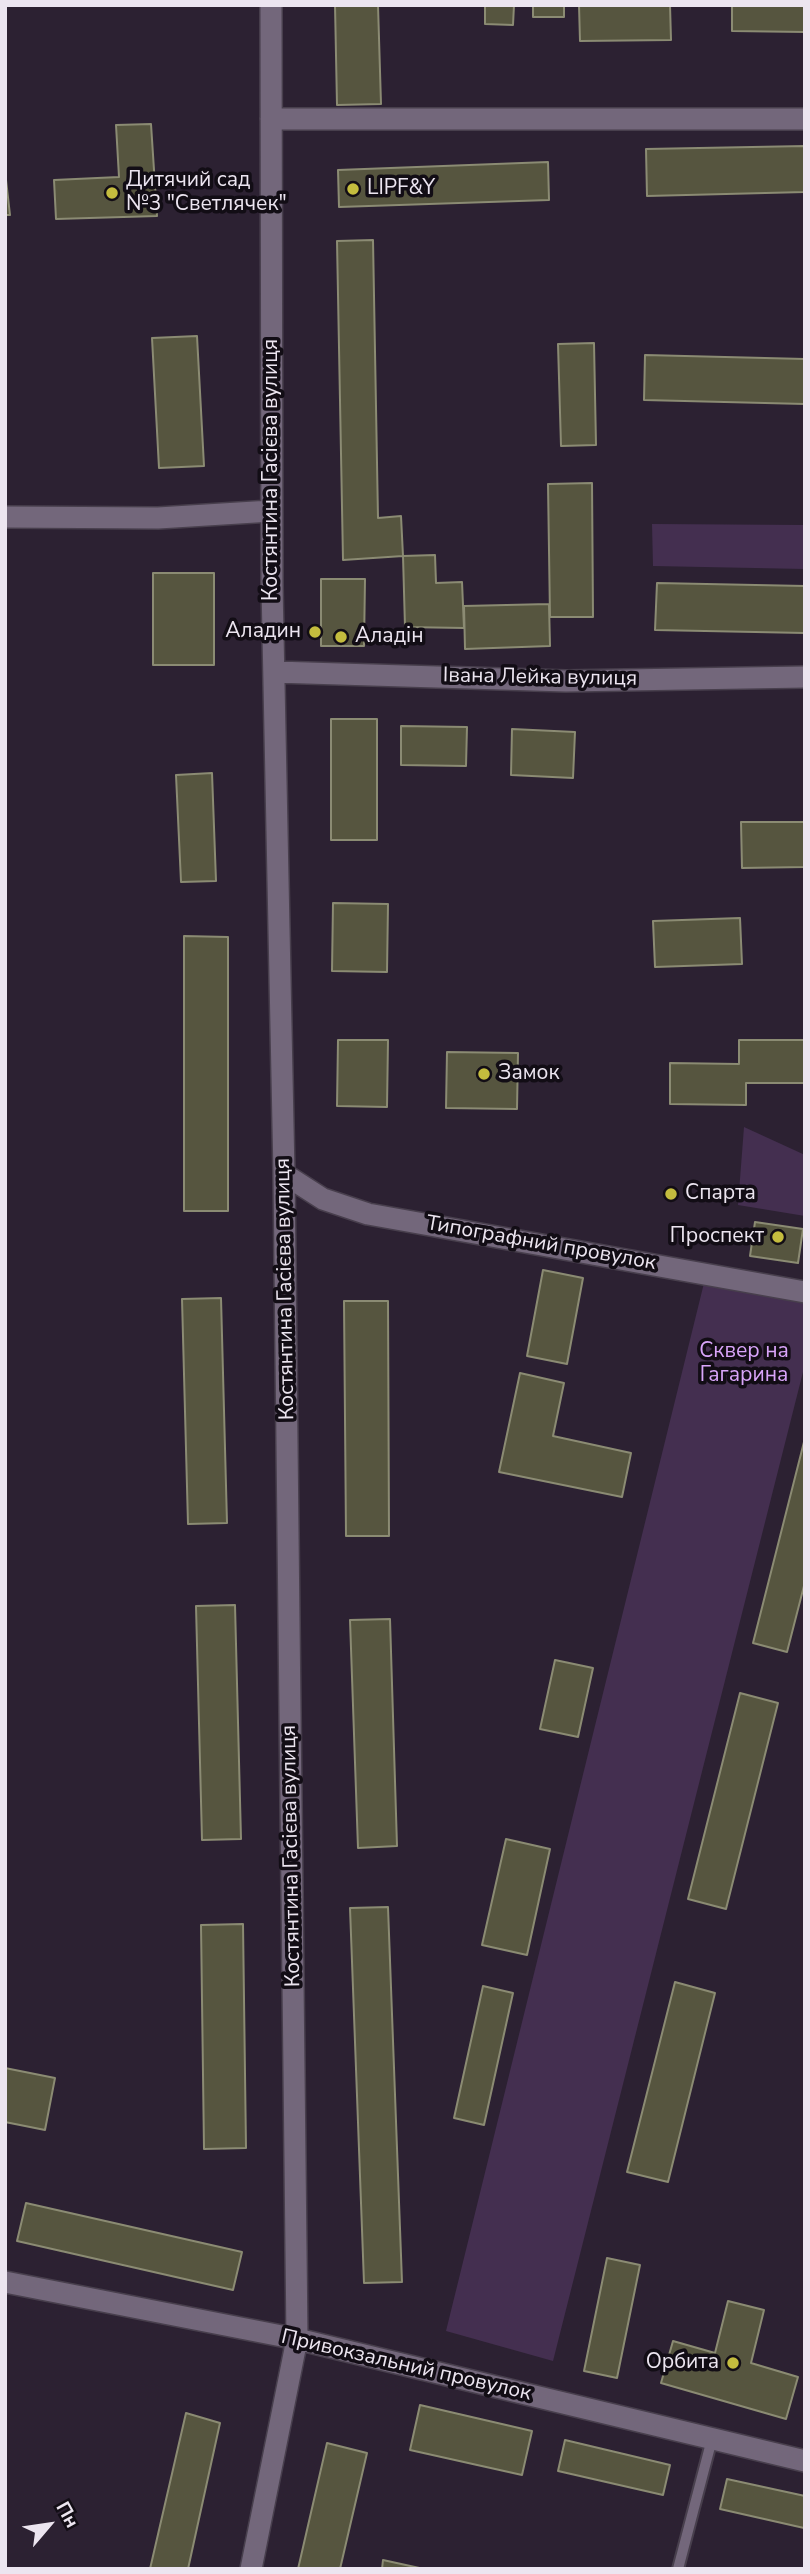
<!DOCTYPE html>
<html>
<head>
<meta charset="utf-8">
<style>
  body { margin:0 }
  #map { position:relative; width:810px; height:2574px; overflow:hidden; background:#2c2132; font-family:"Nunito Sans",sans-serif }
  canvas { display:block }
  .frame { position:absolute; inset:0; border:7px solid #ece5f0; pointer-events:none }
  .north { position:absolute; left:14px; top:2490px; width:70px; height:70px; -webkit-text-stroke:5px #120d15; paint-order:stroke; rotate:61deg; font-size:19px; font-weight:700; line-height:28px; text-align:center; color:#ece5f0 }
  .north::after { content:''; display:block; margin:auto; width:24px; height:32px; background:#ece5f0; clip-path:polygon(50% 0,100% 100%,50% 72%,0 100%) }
</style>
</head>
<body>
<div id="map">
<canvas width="810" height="2574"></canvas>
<div class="frame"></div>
<div class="north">Пн</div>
</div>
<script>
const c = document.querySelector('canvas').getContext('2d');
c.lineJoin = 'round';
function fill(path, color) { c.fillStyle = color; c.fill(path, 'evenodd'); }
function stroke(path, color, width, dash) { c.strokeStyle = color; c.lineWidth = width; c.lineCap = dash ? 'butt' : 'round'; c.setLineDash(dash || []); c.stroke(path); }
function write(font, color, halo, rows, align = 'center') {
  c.font = font + ' "Nunito Sans",sans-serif'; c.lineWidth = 7; c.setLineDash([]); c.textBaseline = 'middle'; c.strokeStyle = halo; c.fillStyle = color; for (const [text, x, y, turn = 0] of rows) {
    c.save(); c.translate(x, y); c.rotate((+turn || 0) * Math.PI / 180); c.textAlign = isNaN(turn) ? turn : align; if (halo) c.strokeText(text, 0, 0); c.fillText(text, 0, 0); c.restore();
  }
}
fill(new Path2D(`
  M652 524 805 525V569L653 566Z
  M744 1127 805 1155V1216L738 1205Z
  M704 1283 805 1297V1364L553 2361 446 2331Z`), '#442f50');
const building = new Path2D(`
  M335 5H378L381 104 337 105Z
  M485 5H514L513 25 485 24Z
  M533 5H564V17H533Z
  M579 5H670L671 40 580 41Z
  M732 5H805V32L732 31Z
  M151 124 157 216 56 219 54 180 119 177 116 125Z
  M805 146V192L647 196 646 149Z
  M548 162 549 200 339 207 338 170Z
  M5 171 10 215H5Z
  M373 240 378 518 401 516 403 556 343 560 337 241Z
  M197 336 204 466 159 468 152 338Z
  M594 343 596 445 561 446 558 344Z
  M645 355 805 359V404L644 400Z
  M592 483 593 617H550L548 484Z
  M435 555 436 583 462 582 464 628 405 627 403 556Z
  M153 573H214V665H153Z
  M321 579H365L364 646H321Z
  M657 583 805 586V633L655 630Z
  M549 604 550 646 465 649 464 606Z
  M331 719H377V840H331Z
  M401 726 467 727 466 766 401 765Z
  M512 729 575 732 573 778 511 775Z
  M212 773 216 881 181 882 176 775Z
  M741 822H805V867L742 868Z
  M333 903 388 904 387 972 332 971Z
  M740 918 742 964 655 967 653 921Z
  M184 936 228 937V1211H184Z
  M338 1040H388L387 1107 337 1106Z
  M739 1040H805V1083H746V1105L670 1104V1063L739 1064Z
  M447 1052 518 1053 517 1109 446 1108Z
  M755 1222 803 1229 798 1263 750 1256Z
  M543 1270 583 1278 567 1364 527 1356Z
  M221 1298 227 1523 188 1524 182 1299Z
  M344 1301H388L389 1536H346Z
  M520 1373 564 1383 553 1436 631 1453 622 1497 499 1472Z
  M805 1438V1582L787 1652 753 1643Z
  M235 1605 241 1839 202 1840 196 1606Z
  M390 1619 397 1846 358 1848 350 1620Z
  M555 1660 593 1668 578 1737 540 1729Z
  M740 1693 778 1703 726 1909 688 1899Z
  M506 1839 550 1849 527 1955 482 1945Z
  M388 1907 402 2282 364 2283 350 1908Z
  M243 1924 246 2148 204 2149 201 1925Z
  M675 1982 715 1993 668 2182 627 2172Z
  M483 1986 513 1993 484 2125 454 2118Z
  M5 2068 55 2078 45 2130 5 2122Z
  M26 2203 242 2252 233 2290 17 2241Z
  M607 2258 640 2265 617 2378 584 2371Z
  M728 2301 764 2310 751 2363 798 2377 786 2419 661 2383 673 2341 715 2353Z
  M420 2405 532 2431 522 2475 410 2450Z
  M186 2413 220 2423 188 2569H150Z
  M565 2440 670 2465 663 2495 558 2471Z
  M327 2443 367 2453 340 2569H298Z
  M727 2479 805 2496 804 2528 720 2509Z
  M383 2560 424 2569H382Z`);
fill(building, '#56553f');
stroke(building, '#8b8b73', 2);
const lane = new Path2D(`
  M678 2569 712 2439`);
const street = new Path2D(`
  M271 119H805
  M5 517 158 518 271 511
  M275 672 566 681 805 677
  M284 1174 323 1199 368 1214 805 1292
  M5 2282 297 2339 805 2461
  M251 2569 297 2339 284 1174 272 585 271 5`);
stroke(lane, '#483f4d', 14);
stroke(street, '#483f4d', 24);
stroke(lane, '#73677b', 10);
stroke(street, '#73677b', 21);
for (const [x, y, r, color] of [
  [353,189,7,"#c4bc3e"],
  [112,193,7,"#c4bc3e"],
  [315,632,7,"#c4bc3e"],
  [341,637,7,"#c4bc3e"],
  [484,1074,7,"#c4bc3e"],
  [671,1194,7,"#c4bc3e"],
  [778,1237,7,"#c4bc3e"],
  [733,2363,7,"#c4bc3e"]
]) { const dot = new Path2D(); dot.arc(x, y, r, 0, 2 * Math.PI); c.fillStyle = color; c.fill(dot); stroke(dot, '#120d15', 2.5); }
write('21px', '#ece5f0', '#120d15', [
  ["Дитячий сад",126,181],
  ["№3 \"Светлячек\"",126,205],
  ["LIPF&Y",367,189],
  ["Аладин",301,632,"right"],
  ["Аладін",355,637],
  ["Замок",498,1074],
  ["Спарта",685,1194],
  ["Проспект",764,1237,"right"],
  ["Орбита",719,2363,"right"]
], 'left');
write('21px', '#ece5f0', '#120d15', [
  ["Костянтина Гасієва вулиця",272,470,-90],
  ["Івана Лейка вулиця",540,678,1],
  ["Типографний провулок",541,1244,10],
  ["Костянтина Гасієва вулиця",286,1289,-91],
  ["Костянтина Гасієва вулиця",292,1856,-91],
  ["Привокзальний провулок",406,2366,13]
]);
write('21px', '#d9a5fa', '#120d15', [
  ["Сквер на",744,1352],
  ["Гагарина",744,1376]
]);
</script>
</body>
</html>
